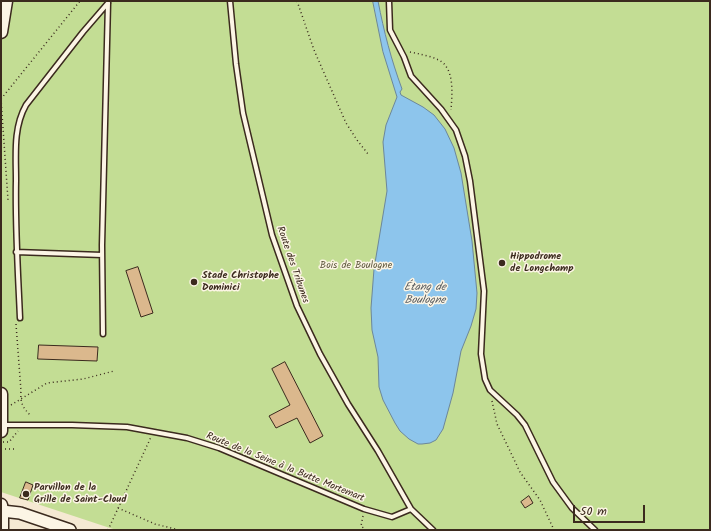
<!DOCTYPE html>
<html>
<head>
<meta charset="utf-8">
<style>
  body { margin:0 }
  #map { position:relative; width:711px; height:531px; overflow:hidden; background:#f5e9d3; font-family:Kalam,sans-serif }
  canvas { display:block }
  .frame { position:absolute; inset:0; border:2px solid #3b2a1e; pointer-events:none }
  .scale { position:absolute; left:573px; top:505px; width:72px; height:18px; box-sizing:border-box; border:2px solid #3b2a1e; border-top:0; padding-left:5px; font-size:12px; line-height:14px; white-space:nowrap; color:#3b2a1e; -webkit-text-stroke:3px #fcf5e5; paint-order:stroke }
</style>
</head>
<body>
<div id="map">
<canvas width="711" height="531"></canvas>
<div class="frame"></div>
<div class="scale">50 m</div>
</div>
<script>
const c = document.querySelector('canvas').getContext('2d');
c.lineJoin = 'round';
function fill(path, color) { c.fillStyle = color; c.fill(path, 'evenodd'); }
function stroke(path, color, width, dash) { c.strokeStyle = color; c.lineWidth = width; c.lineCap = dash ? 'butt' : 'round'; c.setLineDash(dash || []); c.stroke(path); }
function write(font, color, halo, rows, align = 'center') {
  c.font = font + ' Kalam,sans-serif'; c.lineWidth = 3; c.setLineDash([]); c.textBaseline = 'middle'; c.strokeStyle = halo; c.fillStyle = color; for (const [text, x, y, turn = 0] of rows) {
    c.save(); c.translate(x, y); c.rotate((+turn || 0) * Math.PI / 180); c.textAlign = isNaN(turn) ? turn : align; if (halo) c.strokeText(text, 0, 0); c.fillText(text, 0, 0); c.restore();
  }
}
fill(new Path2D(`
  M1 1H710V530H116L1 492Z`), '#c3dd94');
const water = new Path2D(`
  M373 1H378C384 32 391 59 402 89L400 92 401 95 423 107 434 115 445 129 454 148 461 173 472 241 477 293 476 309 471 326 461 351 453 393 443 429 436 440 430 443 422 444H418L409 439 400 431 395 423 383 400 379 387 378 357 372 330 371 308 374 269 387 191 383 142 386 125 397 97 383 52Z`);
fill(water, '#8dc5ec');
stroke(water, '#6c879a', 1);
const building = new Path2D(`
  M138 267 153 313 141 317 126 271Z
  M39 345 98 347 97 361 38 359Z
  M285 362 323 436 310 443 297 418 276 428 269 416 290 405 272 369Z
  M26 482 33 485 28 500 20 498Z
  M529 496 533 503 525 508 521 502Z`);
fill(building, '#dbb88d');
stroke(building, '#3b2a1e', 1);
const service = new Path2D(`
  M230 1 236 64 243 113 272 235 297 306 320 354 348 404 378 451 411 509 433 530
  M389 1 390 30 404 57 411 76 441 109 456 130 465 156 470 181 484 291 481 354 485 379 490 390 517 415 525 425 553 482 572 508 595 530
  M16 252 102 255
  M20 318C18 272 15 226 16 180 16 155 13 128 26 105L83 32 108 3
  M103 334 102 245 108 3
  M3 425H72L127 427 187 438 219 448 364 509 392 517 411 509`);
const secondary = new Path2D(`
  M2 511 20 513 70 530`);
const primary = new Path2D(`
  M1 32 6 1
  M1 394V431
  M1 505 2 511V530`);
stroke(service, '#3b2a1e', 7);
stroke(secondary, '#3b2a1e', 14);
stroke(primary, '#3b2a1e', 15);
stroke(new Path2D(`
  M297 1 314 50 346 123 357 140 368 154
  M410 52C419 54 439 57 445 65 454 76 452 96 451 110
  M1 99 8 200
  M1 99 80 1
  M16 324 21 391C20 403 23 408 31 416
  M492 401 497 424 510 451 520 472 540 500 554 530
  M11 405 47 383 83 379 114 371
  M3 442H9L18 431
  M1 449H14
  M118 508 155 524 179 530
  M363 516 361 526 366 530
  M15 530V529
  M108 530 151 437`), '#3b2a1e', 1.5, [1, 3]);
stroke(service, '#fcf5e5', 4);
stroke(secondary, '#fcf5e5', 11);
stroke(primary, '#fcf5e5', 12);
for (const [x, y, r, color] of [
  [502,263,4,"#3b2a1e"],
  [194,282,4,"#3b2a1e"],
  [26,494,4,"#3b2a1e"]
]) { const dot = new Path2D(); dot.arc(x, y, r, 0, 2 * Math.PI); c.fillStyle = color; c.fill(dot); stroke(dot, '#fcf5e5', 1.5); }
write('bold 10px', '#3b2a1e', '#fcf5e5', [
  ["Hippodrome",510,257],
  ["de Longchamp",510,269],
  ["Stade Christophe",202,276],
  ["Dominici",202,288],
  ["Parvillon de la",34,488],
  ["Grille de Saint-Cloud",34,500]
], 'left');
write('10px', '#3b2a1e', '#fcf5e5', [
  ["Route des Tribunes",292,265,71],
  ["Route de la Seine à la Butte Mortemart",285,468,22]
]);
write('10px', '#5d573c', '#fcf5e5', [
  ["Bois de Boulogne",356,266]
]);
write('italic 11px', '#54585c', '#fcf5e5', [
  ["Étang de",425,288],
  ["Boulogne",425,301]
]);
</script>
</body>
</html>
